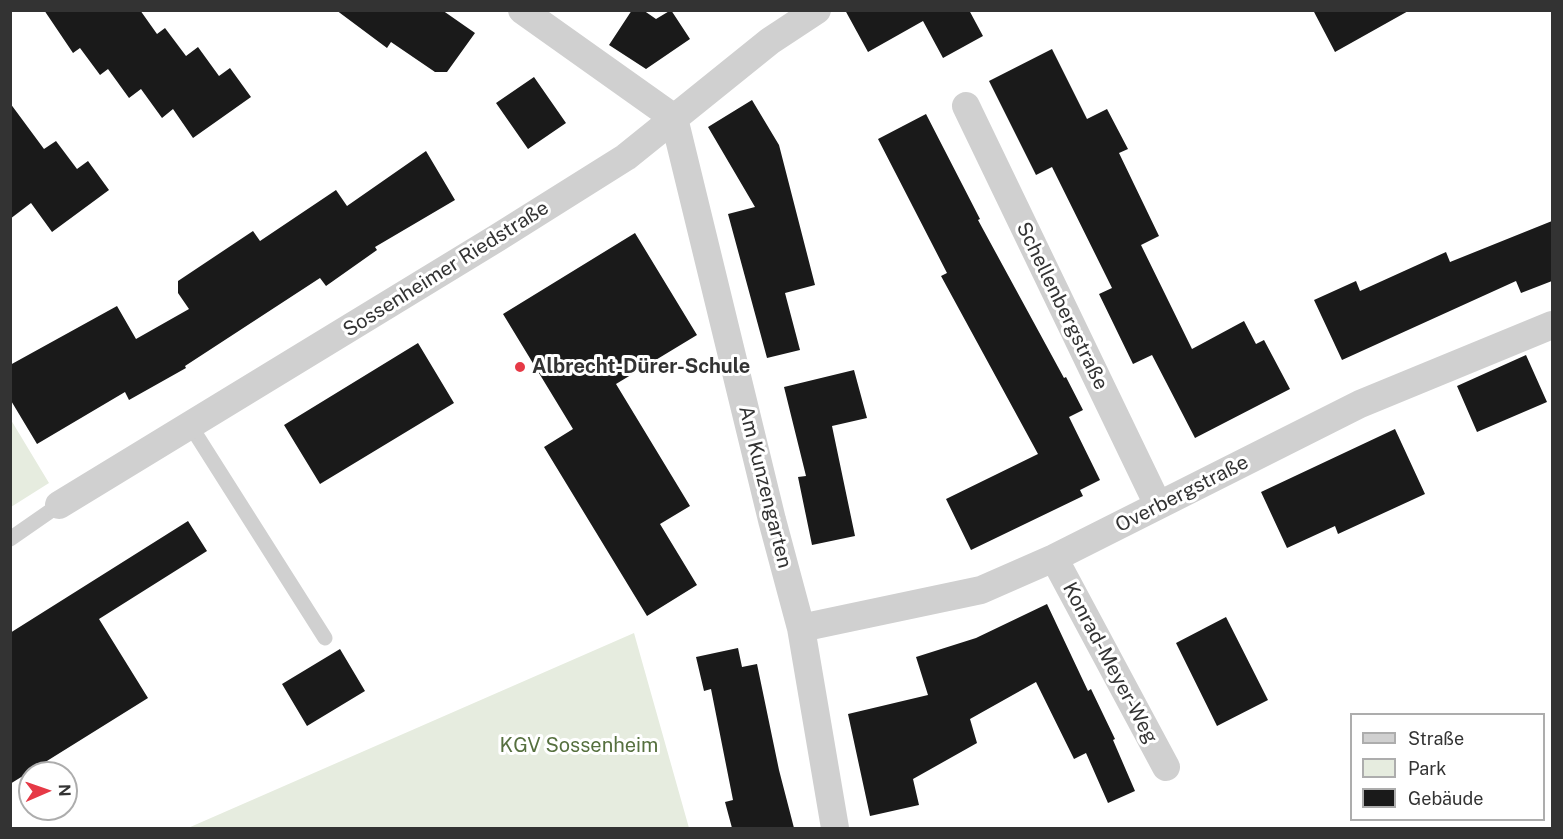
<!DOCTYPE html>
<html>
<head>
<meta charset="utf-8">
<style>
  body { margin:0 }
  #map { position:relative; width:1563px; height:839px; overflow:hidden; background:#fff; font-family:"Public Sans",sans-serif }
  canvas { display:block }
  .frame { position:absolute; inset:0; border:12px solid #333; pointer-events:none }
  .legend { position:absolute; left:1350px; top:713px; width:195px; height:108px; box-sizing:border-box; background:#fff; border:2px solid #adadad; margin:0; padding:8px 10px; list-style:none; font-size:18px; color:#333 }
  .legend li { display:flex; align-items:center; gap:12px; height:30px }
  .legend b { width:30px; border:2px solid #adadad }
  .north { position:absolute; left:18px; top:761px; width:60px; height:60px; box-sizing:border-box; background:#fff; border:2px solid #adadad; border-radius:50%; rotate:88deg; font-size:16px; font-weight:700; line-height:24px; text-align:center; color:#333 }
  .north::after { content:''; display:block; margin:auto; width:21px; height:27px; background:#e63946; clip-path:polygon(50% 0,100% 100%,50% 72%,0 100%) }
</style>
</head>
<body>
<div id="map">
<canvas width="1563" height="839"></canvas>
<div class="frame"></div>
<ul class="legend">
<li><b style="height:8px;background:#d0d0d0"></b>Straße</li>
<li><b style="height:16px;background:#e6ecdf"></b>Park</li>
<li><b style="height:16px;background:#1a1a1a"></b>Gebäude</li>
</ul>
<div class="north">N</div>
</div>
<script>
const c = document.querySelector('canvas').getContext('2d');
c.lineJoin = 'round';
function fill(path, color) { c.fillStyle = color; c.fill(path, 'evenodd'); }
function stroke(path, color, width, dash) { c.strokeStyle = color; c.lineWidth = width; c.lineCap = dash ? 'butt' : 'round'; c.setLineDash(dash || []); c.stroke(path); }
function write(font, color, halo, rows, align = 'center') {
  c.font = font + ' "Public Sans",sans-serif'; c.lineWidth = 6; c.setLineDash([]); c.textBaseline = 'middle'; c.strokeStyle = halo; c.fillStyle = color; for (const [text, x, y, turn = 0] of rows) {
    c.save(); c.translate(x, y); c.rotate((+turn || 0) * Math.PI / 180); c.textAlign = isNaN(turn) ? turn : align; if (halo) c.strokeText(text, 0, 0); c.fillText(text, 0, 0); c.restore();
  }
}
fill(new Path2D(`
  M11 420 49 483 11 507H10Z
  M634 633 689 828H188Z`), '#e6ecdf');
fill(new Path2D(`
  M44 10H140L157 34 165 28 186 56 198 47 219 76 230 68 251 97 193 138 173 109 162 118 141 89 129 98 108 69 100 75 80 48 73 53Z
  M336 10H442L475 33 447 72H435L391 42 387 48Z
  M632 10H643L656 19 671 10 690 39 646 69 609 45Z
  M845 10H969L983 36 943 58 923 21 868 52Z
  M1313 10H1410L1335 52Z
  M1052 49 1087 119 1107 109 1128 149 1119 153 1159 236 1141 245 1192 349 1244 321 1256 344 1264 340 1290 389 1195 438 1152 355 1133 364 1099 294 1112 288 1052 167 1036 175 989 81Z
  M534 77 566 123 528 149 496 103Z
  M752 100 779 145 815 285 785 293 800 350 767 358 728 214 755 207 708 127Z
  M10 103 44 149 56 141 77 169 88 161 109 190 52 232 31 203 10 219Z
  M926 114 980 219 978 220 1064 378 1066 377 1083 410 1069 417 1100 480 1080 490 1083 496 971 550 946 499 1038 454 941 276 947 273 878 139Z
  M426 151 455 200 375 247 377 250 326 286 320 278 185 366 186 368 129 400 125 392 37 444 10 399V365L117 306 136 339 189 309 178 293V281L253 231 260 241 336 190 347 206Z
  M1552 221V281L1521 293 1516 281 1342 360 1314 300 1356 281 1360 291 1446 252 1450 262Z
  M635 233 697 335 616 384 690 506 660 524 697 585 647 616 544 447 573 429 503 314Z
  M418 343 454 403 320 484 284 425Z
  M1526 355 1547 402 1477 432 1457 386Z
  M854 370 867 418 832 426 855 536 812 545 798 477 806 476 784 387Z
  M1395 429 1425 494 1338 534 1335 526 1287 548 1261 492Z
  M188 521 207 551 99 619 148 698 10 784V633Z
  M1047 604 1088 691 1091 689 1115 739 1113 740 1135 791 1108 803 1086 753 1074 759 1036 682 970 719 977 743 913 779 919 805 870 816 848 714 928 695 916 657 976 638Z
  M1226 617 1268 700 1217 726 1176 643Z
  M738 648 742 667 757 664 779 770 794 828H732L725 802 733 800 711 689 704 691 696 657Z
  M340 649 365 691 307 726 282 684Z`), '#1a1a1a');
stroke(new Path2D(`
  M190 425 325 638
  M10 539 59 505`), '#d0d0d0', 15);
stroke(new Path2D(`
  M522 10 674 118 772 520 801 628 835 828
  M966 106 1158 505
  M59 505 497 238 626 157 770 41 817 10
  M1054 558 1166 767
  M801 628 981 590 1054 558 1360 404 1552 325`), '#d0d0d0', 28);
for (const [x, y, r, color] of [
  [520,367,6,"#e63946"]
]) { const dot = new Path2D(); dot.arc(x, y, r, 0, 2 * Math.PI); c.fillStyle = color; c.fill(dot); stroke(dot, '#fff', 2); }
write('20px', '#333', '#fff', [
  ["Sossenheimer Riedstraße",446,269,-32],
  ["Schellenbergstraße",1062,306,64],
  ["Am Kunzengarten",765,487,76],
  ["Overbergstraße",1182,494,-27],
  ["Konrad-Meyer-Weg",1110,663,62]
]);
write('bold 20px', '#333', '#fff', [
  ["Albrecht-Dürer-Schule",532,367]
], 'left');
write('20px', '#56703f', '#fff', [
  ["KGV Sossenheim",579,746]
]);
</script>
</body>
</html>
